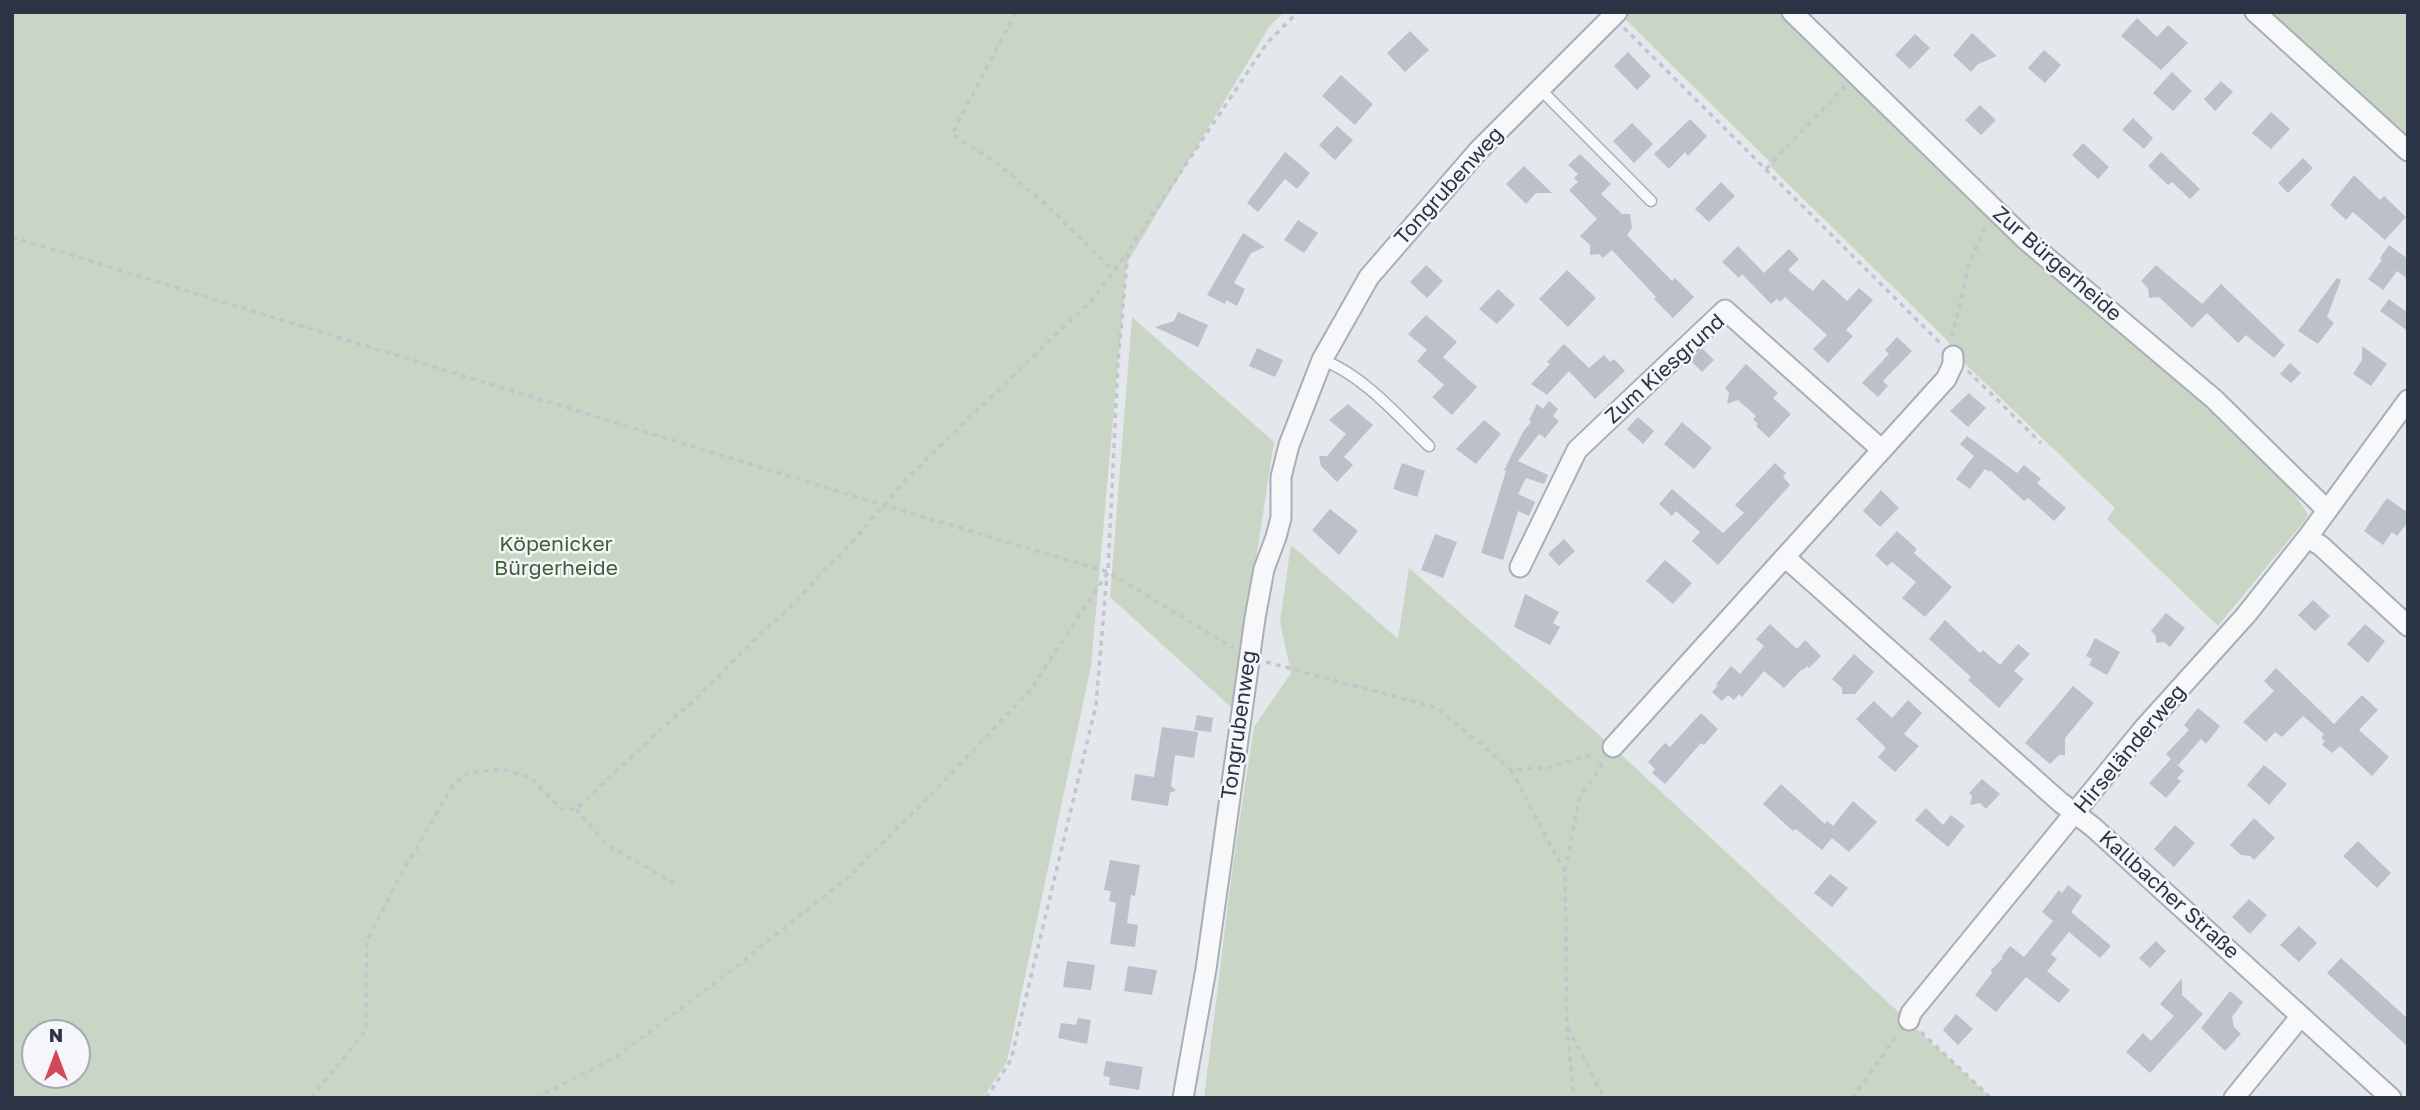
<!DOCTYPE html>
<html>
<head>
<meta charset="utf-8">
<style>
  body { margin:0 }
  #map { position:relative; width:2420px; height:1110px; overflow:hidden; background:#e4e7ec; font-family:"Golos Text",sans-serif }
  canvas { display:block }
  .frame { position:absolute; inset:0; border:14px solid #2b3445; pointer-events:none }
  .north { position:absolute; left:21px; top:1019px; width:70px; height:70px; box-sizing:border-box; background:#f4f6f9; border:2px solid #a4a8b1; border-radius:50%; rotate:0deg; font-size:19px; font-weight:700; line-height:28px; text-align:center; color:#2b3445 }
  .north::after { content:''; display:block; margin:auto; width:24px; height:32px; background:#d1495b; clip-path:polygon(50% 0,100% 100%,50% 72%,0 100%) }
</style>
</head>
<body>
<div id="map">
<canvas width="2420" height="1110"></canvas>
<div class="frame"></div>
<div class="north">N</div>
</div>
<script>
const c = document.querySelector('canvas').getContext('2d');
c.lineJoin = 'round';
function fill(path, color) { c.fillStyle = color; c.fill(path, 'evenodd'); }
function stroke(path, color, width, dash) { c.strokeStyle = color; c.lineWidth = width; c.lineCap = dash ? 'butt' : 'round'; c.setLineDash(dash || []); c.stroke(path); }
function write(font, color, halo, rows, align = 'center') {
  c.font = font + ' "Golos Text",sans-serif'; c.lineWidth = 5; c.setLineDash([]); c.textBaseline = 'middle'; c.strokeStyle = halo; c.fillStyle = color; for (const [text, x, y, turn = 0] of rows) {
    c.save(); c.translate(x, y); c.rotate((+turn || 0) * Math.PI / 180); c.textAlign = isNaN(turn) ? turn : align; if (halo) c.strokeText(text, 0, 0); c.fillText(text, 0, 0); c.restore();
  }
}
fill(new Path2D(`
  M12 12H1284L1269 27 1127 263 1091 666 1007 1061 983 1098H12ZM77 1033V1075H35V1033Z
  M1778 12 2003 231 2011 233 2070 283 2072 293C2131 342 2191 388 2245 441 2269 464 2292 486 2308 515L2306 519 2218 626 2107 519 2115 508 1956 355 1947 340 1772 168 1768 160 1619 13Z
  M2266 12H2408V142Z
  M1132 317 1274 442 1233 709 1110 597Z
  M1291 545 1398 639 1409 568 1613 747 1991 1098H1204L1233 864 1254 727 1291 673 1280 622Z`), '#c9d6c5');
fill(new Path2D(`
  M2137 18 2157 37 2168 25 2188 43 2161 70 2121 36Z
  M1410 31 1429 50 1405 72 1387 53Z
  M1972 33 1997 56 1978 64 1971 72 1953 55Z
  M1915 34 1930 48 1910 69 1895 55Z
  M2044 50 2061 65 2045 83 2028 68Z
  M1628 52 1651 76 1637 90 1614 66Z
  M2172 72 2192 91 2173 111 2153 93Z
  M1341 75 1373 104 1355 125 1322 96Z
  M2221 81 2233 92 2215 111 2204 99Z
  M1980 105 1996 120 1981 135 1965 120Z
  M2271 112 2290 129 2271 149 2252 133Z
  M2133 118 2153 138 2144 149 2122 130Z
  M1690 119 1707 136 1688 156 1685 152 1669 169 1654 154Z
  M1632 123 1653 144 1634 163 1613 141Z
  M1337 126 1353 140 1335 160 1319 145Z
  M2083 143 2109 167 2098 179 2072 155Z
  M1285 152 1310 173 1297 189 1285 179 1258 212 1247 203Z
  M2161 152 2200 189 2190 199 2172 182 2168 185 2148 166Z
  M1580 154 1611 184 1601 194 1622 214H1630L1632 228 1627 235 1672 281 1675 278 1694 297 1673 318 1654 299 1656 297 1612 250 1603 258 1599 254 1590 255V245L1580 236 1597 219 1569 190 1578 182 1574 178 1578 174 1568 165Z
  M2303 158 2313 168 2288 193 2278 183Z
  M1524 166 1552 193H1536L1526 204 1506 184Z
  M2354 175 2380 200 2384 196 2406 217 2385 240 2353 212 2346 220 2330 205Z
  M1721 182 1735 196 1709 222 1695 209Z
  M1298 220 1318 233 1304 253 1284 240Z
  M1243 233 1265 247 1251 253 1234 283 1245 289 1237 306 1226 300 1225 304 1207 295Z
  M2389 245 2408 259V279L2397 271 2383 290 2368 279 2382 260 2380 258Z
  M1738 246 1764 273 1789 249 1799 259 1788 270 1813 291 1823 279 1847 301 1859 288 1873 300 1846 330 1853 336 1828 363 1813 349 1827 335 1785 297 1780 302 1777 299 1771 304 1742 274 1739 278 1722 262Z
  M1426 265 1443 281 1427 298 1410 282Z
  M2156 265 2202 304 2221 284 2285 345 2274 358 2246 335 2238 343 2207 313 2192 328 2159 297 2149 298 2148 288 2141 281Z
  M1567 270 1596 298 1568 327 1539 299Z
  M2337 278 2341 280 2327 317 2334 323 2318 344 2298 331Z
  M1498 289 1515 305 1497 324 1479 309Z
  M2389 299 2408 313V331L2380 311Z
  M1178 312 1208 325 1198 347 1155 327 1174 321Z
  M1426 315 1457 342 1443 357 1477 387 1452 415 1432 397 1444 385 1417 361 1427 350 1408 334Z
  M1897 337 1912 351 1883 381 1888 386 1878 397 1862 383 1889 354 1885 350Z
  M1564 344 1589 368 1604 355 1610 362 1614 359 1625 371 1595 399 1569 371 1547 395 1531 384 1550 364 1547 362Z
  M2362 346 2387 364 2371 386 2353 374 2362 360Z
  M1257 348 1283 360 1275 377 1249 366Z
  M1702 348 1714 360 1702 372 1690 360Z
  M2290 363 2301 373 2291 383 2280 374Z
  M1746 364 1778 393 1773 398 1791 414 1769 438 1756 426 1758 424 1753 419 1756 416 1738 400 1727 404 1729 393 1725 388Z
  M1969 393 1986 408 1968 427 1950 411Z
  M1549 401 1558 409 1553 416 1559 421 1545 438 1539 434 1518 461 1548 475 1544 484 1526 478 1518 494 1535 502 1529 516 1518 511 1503 560 1481 553 1506 471 1504 470 1523 432 1531 422 1529 420 1537 404 1543 409Z
  M1348 404 1373 425 1344 457 1353 465 1337 482 1321 466 1319 456H1327L1346 434 1329 420Z
  M1638 417 1654 431 1643 444 1627 429Z
  M1484 420 1501 434 1476 464 1456 449Z
  M1682 422 1712 448 1694 469 1664 444Z
  M1967 436 2017 473 2024 465 2041 479 2037 483 2066 508 2054 521 2028 498 2024 501 1990 470 1989 472 1985 469 1970 489 1956 479 1974 456 1960 444Z
  M1402 463 1425 471 1417 497 1393 489Z
  M1775 463 1786 473 1783 477 1790 485 1718 565 1692 541 1700 532 1676 511 1672 516 1659 504 1672 489 1723 533 1744 513 1735 505Z
  M1881 490 1899 508 1880 527 1863 511Z
  M2387 498 2408 513V522L2397 536 2392 532 2383 545 2364 531Z
  M1330 509 1358 531 1339 555 1312 530Z
  M1897 531 1917 549 1914 553 1952 587 1925 617 1902 598 1916 582 1892 562 1887 566 1875 555Z
  M1435 534 1457 542 1443 578 1421 570Z
  M1564 539 1575 551 1559 566 1548 554Z
  M1665 560 1692 583 1673 604 1646 581Z
  M1525 594 1559 612 1553 623 1560 627 1550 645 1514 627Z
  M2313 600 2330 616 2315 631 2298 615Z
  M2166 613 2185 628 2170 647 2164 642 2156 643V636L2151 631Z
  M1945 620 1980 653 1983 650 2000 665 2018 644 2030 654 2014 671 2024 679 1999 708 1968 680 1971 677 1929 639Z
  M1770 624 1797 649 1805 640 1821 656 1809 668 1807 666 1803 670 1802 669 1784 688 1764 671 1742 697 1739 694 1734 700 1728 695 1722 701 1712 692 1718 685 1716 684 1731 666 1740 674 1764 646 1756 639Z
  M2365 624 2385 641 2368 663 2347 644Z
  M2095 638 2120 652 2107 675 2089 665 2092 659 2086 656Z
  M1854 654 1874 672 1855 694H1842V688L1832 679Z
  M2276 668 2334 724 2362 695 2378 710 2359 730 2389 757 2372 776 2340 746 2332 753 2322 745 2325 741 2321 738 2324 734 2303 716 2282 737 2275 732 2266 742 2243 722 2274 691 2264 681Z
  M2073 686 2094 703 2065 738V755H2059L2050 764 2025 743Z
  M1908 700 1922 713 1904 734 1919 746 1895 772 1878 757 1886 748 1856 719 1874 701 1892 718Z
  M2198 708 2220 726 2206 744 2201 739 2178 765 2173 761 2184 771 2177 778 2181 781 2166 798 2149 783 2171 759 2166 754 2189 730 2184 725Z
  M1701 713 1718 729 1704 745 1701 743 1665 784 1652 773 1655 769 1648 762 1665 743 1670 747Z
  M1197 715 1213 718 1211 732 1194 730Z
  M1162 727 1198 732 1194 758 1175 755 1171 786 1176 790 1170 793 1168 806 1131 800 1135 774 1154 777Z
  M2264 765 2287 784 2269 805 2247 785Z
  M1982 779 2000 794 1986 809 1980 803 1970 805 1972 796 1969 793Z
  M1781 784 1825 824 1827 821 1833 826 1853 801 1877 822 1849 852 1832 838 1822 850 1796 829 1793 831 1763 804Z
  M1926 808 1943 825 1951 815 1965 826 1948 847 1915 820Z
  M2254 818 2275 838 2254 860 2250 856 2241 855 2230 845Z
  M2175 825 2195 843 2174 867 2154 849Z
  M2358 841 2391 873 2377 888 2343 856Z
  M1110 860 1140 865 1135 896 1131 895 1127 923 1138 925 1135 947 1110 944 1116 903 1109 901 1111 891 1104 890Z
  M1830 874 1848 888 1832 907 1814 893Z
  M2068 885 2082 896 2071 912 2111 946 2100 958 2069 932 2051 954 2057 959 2047 971 2070 990 2059 1003 2026 977 1996 1012 1975 995 1992 973 1991 970 2003 958 2001 957 2010 946 2024 957 2053 921 2042 912 2059 890 2062 893Z
  M2249 899 2267 915 2250 934 2232 917Z
  M2299 926 2317 943 2299 962 2280 945Z
  M2156 941 2166 951 2150 968 2139 958Z
  M2341 958 2408 1019V1047L2327 973Z
  M1067 961 1095 965 1091 990 1063 987Z
  M1128 966 1157 970 1152 995 1124 991Z
  M2182 978V995L2203 1014 2150 1073 2126 1052 2143 1033 2151 1041 2174 1016 2160 1004Z
  M2230 991 2243 1002 2232 1017 2234 1027 2241 1034 2225 1051 2201 1028Z
  M1956 1014 1973 1029 1958 1045 1943 1030Z
  M1078 1018 1091 1020 1087 1044 1058 1038 1061 1023 1076 1025Z
  M1106 1061 1143 1067 1139 1090 1109 1085 1110 1077 1103 1076Z`), '#bbc0ca');
const lane = new Path2D(`
  M1540 89 1651 201
  M1322 360C1362 374 1399 417 1429 446`);
const street = new Path2D(`
  M1792 12 2026 240 2214 399 2327 510
  M2255 12 2408 151
  M2307 538 2320 545 2408 626
  M1786 558 2060 802 2093 827 2391 1098
  M1520 567 1577 450 1725 310 1882 450
  M1613 747 1946 379 1953 364V356
  M1909 1020 1911 1013 2144 728 2246 615 2307 538 2408 400
  M1183 1098 1206 969 1255 618 1264 569 1276 537 1281 518V477L1289 445 1322 360 1369 277 1478 151 1617 12
  M2234 1098 2301 1016`);
stroke(lane, '#a9aeb7', 13);
stroke(street, '#a9aeb7', 23);
stroke(new Path2D(`
  M1016 12 952 134 998 164 1042 201 1113 270
  M1624 28 1941 344
  M1766 169 1845 86
  M12 237 883 505 1108 572 1234 648
  M1952 337 1969 264 1986 225
  M1968 371 2041 443
  M1266 662 1438 708 1511 770 1551 767 1596 753
  M1511 770 1565 872 1567 1027 1574 1098
  M576 809 606 844 674 883
  M1565 870 1579 799 1604 761
  M1568 1028 1604 1098
  M1921 1032 1991 1098
  M311 1098 366 1030 367 940 400 876 453 785 468 773 502 769 531 778 561 809H576L660 730 698 697 750 644 784 613 851 543 911 474 1091 301 1127 253
  M536 1098 616 1057 732 970 849 876 929 797 1031 689 1108 572 1118 362 1128 251 1267 43 1298 12
  M986 1098 1011 1060 1096 705 1107 574
  M1852 1098 1898 1034`), '#c2c5cb', 3.5, [5, 5]);
stroke(lane, '#f7f8fa', 10);
stroke(street, '#f7f8fa', 19);
write('21px', '#2b3445', '#f4f6f9', [
  ["Tongrubenweg",1449,186,-48],
  ["Zur Bürgerheide",2057,264,41],
  ["Zum Kiesgrund",1665,369,-42],
  ["Tongrubenweg",1239,725,-82],
  ["Hirseländerweg",2130,749,-50],
  ["Kallbacher Straße",2169,895,42]
]);
write('21px', '#3f6138', '#f4f6f9', [
  ["Köpenicker",556,544],
  ["Bürgerheide",556,568]
]);
</script>
</body>
</html>
